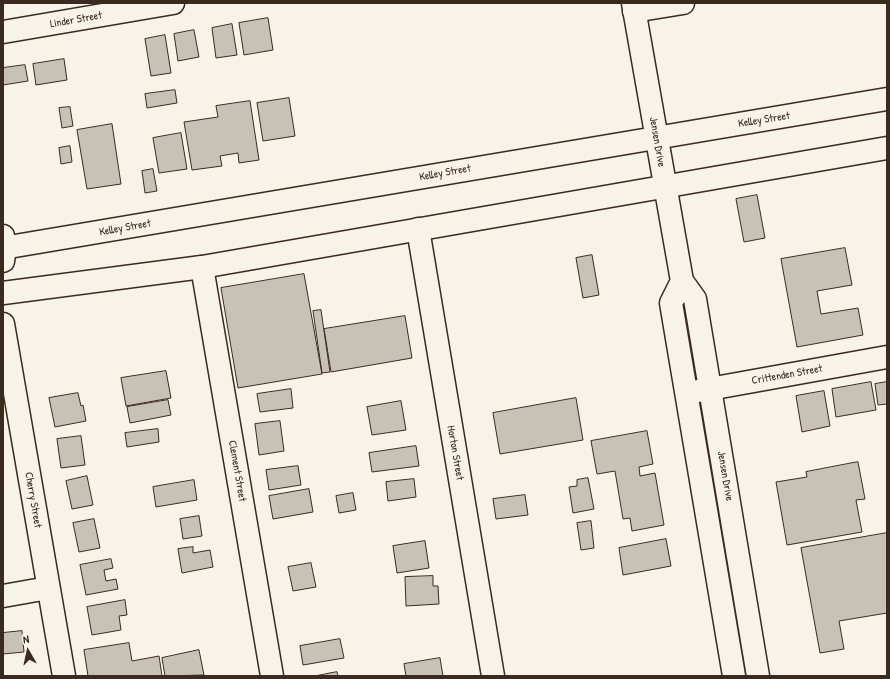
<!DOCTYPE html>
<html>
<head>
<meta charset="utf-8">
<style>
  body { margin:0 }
  #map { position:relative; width:890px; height:679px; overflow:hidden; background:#f7f3e8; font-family:"Patrick Hand",sans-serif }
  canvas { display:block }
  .frame { position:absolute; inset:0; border:4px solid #3b2a1e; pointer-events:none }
  .north { position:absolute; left:8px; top:631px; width:40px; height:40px; -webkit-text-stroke:3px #f7f3e8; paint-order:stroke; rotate:351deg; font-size:11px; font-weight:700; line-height:16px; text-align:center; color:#3b2a1e }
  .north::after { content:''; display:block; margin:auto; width:14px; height:18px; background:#3b2a1e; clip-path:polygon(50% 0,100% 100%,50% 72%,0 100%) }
</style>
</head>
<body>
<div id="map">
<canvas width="890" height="679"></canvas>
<div class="frame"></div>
<div class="north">N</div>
</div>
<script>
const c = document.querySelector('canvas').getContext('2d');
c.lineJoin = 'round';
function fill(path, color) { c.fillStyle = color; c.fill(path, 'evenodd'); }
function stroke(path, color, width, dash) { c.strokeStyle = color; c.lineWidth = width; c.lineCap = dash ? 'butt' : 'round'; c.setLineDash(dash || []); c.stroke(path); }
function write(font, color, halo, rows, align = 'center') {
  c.font = font + ' "Patrick Hand",sans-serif'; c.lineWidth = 3; c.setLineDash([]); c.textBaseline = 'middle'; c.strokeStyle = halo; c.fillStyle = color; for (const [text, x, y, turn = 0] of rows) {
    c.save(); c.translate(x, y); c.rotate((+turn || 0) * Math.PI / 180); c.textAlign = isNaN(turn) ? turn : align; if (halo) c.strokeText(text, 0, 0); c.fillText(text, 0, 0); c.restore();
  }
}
const building = new Path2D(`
  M268 18 273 50 244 55 239 23Z
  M232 24 237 55 216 58 212 28Z
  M194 30 199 57 178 61 174 34Z
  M165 35 171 73 151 76 145 39Z
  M64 59 67 80 36 85 33 64Z
  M25 65 28 81 3 85V68Z
  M175 90 177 103 147 108 145 94Z
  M289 98 295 136 263 141 257 103Z
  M250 101 259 160 239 163 238 153 220 156 222 166 192 170 184 122 218 117 216 106Z
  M70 107 73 126 62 128 59 108Z
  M112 124 121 184 87 189 77 130Z
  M181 133 187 169 159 173 153 138Z
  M70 146 72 162 61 164 59 148Z
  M153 169 157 191 145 193 142 171Z
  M757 195 765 238 744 242 736 199Z
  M845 248 852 285 817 291 821 314 858 308 863 335 797 347 781 259Z
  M592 255 599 295 583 298 576 258Z
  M304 274 322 374 238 388 221 288Z
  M321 310 330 372 322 373 313 311Z
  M405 316 412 358 331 372 324 329Z
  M166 371 171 398 126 406 121 378Z
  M871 382 876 410 836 417 832 389Z
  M887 382V404L878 405 875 384Z
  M291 389 293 408 260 412 257 394Z
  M824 391 830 426 802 432 796 396Z
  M78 393 81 406 83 405 86 421 55 427 49 398Z
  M576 398 583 440 500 454 493 413Z
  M168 400 171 415 130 423 127 407Z
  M401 401 406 430 372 435 367 407Z
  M280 421 284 451 259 455 255 424Z
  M158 429 159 442 127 447 125 433Z
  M647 431 653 464 639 467 640 476 655 473 664 525 632 531 630 518 623 519 615 471 597 474 591 441Z
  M81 436 85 465 61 468 57 439Z
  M416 446 419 466 372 472 369 453Z
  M858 462 865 499 856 500 862 532 787 545 776 482 807 477 806 472Z
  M298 466 301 485 269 490 266 470Z
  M87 476 93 505 72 509 66 481Z
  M588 478 594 509 573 513 569 487 577 486V480Z
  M414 479 416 497 388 501 386 482Z
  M194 480 197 500 156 507 153 487Z
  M309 489 313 512 273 519 269 496Z
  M353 493 356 510 339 513 336 496Z
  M525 495 528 515 496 519 493 499Z
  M199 516 202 536 183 539 180 519Z
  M94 519 100 548 79 552 73 523Z
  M591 521 594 548 581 550 577 523Z
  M887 533V613L839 621 844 649 820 653 801 548Z
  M666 539 671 566 623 575 619 548Z
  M425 541 429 568 397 573 393 546Z
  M193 547V553L210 550 213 567 182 573 178 549Z
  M111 559 113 568 104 570 106 581 116 579 118 589 86 595 80 565Z
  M311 563 316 587 293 591 288 567Z
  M433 576V586H438L439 604 406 606 405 577Z
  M125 600 127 615 119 616 121 630 92 635 87 607Z
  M22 631 24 652 3 654V633Z
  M340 639 344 658 303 665 300 646Z
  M129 643 132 661 159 656 162 676H88L84 650Z
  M199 650 204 675 165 676 162 658Z
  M440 658 443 676H406L404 664Z
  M337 672 338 676H315Z`);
fill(building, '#c8c1b6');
stroke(building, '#3b2a1e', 1);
const minor = new Path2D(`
  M634 11 683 3
  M3 32 173 3
  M418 229 493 676
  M3 236 5 248 3 261
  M202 267 272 676
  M3 324 64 676
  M687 393 887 357
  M3 596 48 588`);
const major = new Path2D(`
  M633 3 682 281 695 299 758 676
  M3 248 887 99
  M682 281 671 303 734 676
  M3 293 202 267 887 148`);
stroke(minor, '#3b2a1e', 25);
stroke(major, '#3b2a1e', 25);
stroke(minor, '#f7f3e8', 22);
stroke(major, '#f7f3e8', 22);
write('11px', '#3b2a1e', '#f7f3e8', [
  ["Linder Street",76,20,-10],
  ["Kelley Street",764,120,-9],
  ["Jensen Drive",657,142,80],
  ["Kelley Street",445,173,-10],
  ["Kelley Street",125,228,-10],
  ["Crittenden Street",787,375,-10],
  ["Horton Street",455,453,80],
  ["Clement Street",237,471,80],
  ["Jensen Drive",725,476,80],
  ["Cherry Street",33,500,80]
]);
</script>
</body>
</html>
